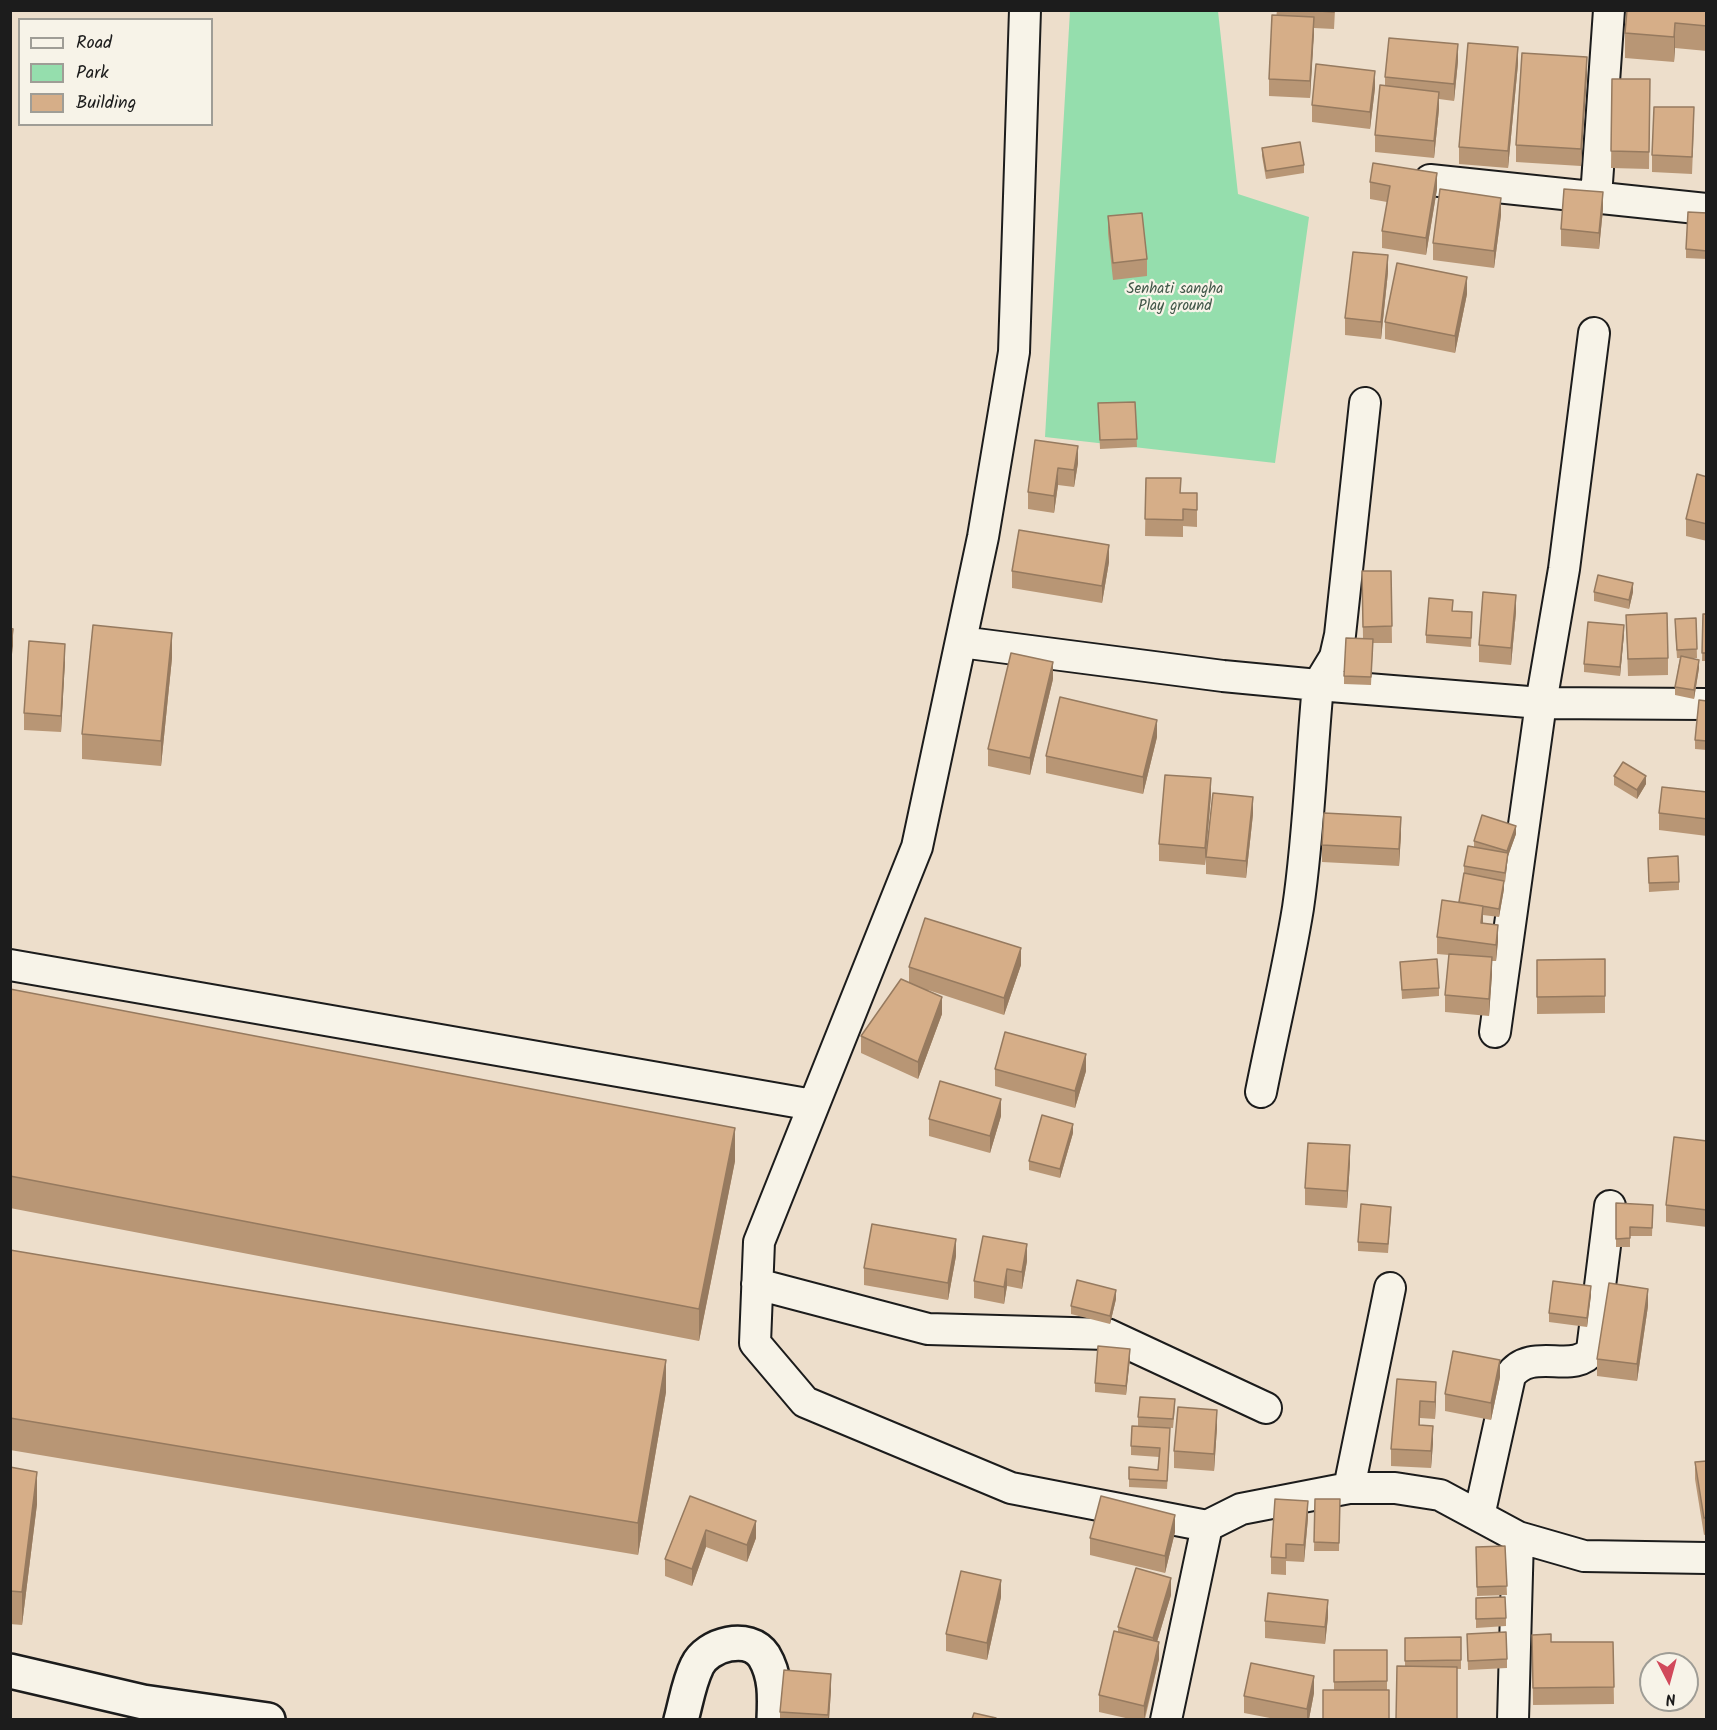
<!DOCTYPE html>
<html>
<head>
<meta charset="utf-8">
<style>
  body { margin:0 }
  #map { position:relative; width:1717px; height:1730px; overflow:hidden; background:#eddecb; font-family:Kalam,sans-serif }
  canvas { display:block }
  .frame { position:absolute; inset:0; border:12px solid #1c1c1c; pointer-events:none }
  .legend { position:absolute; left:18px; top:18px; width:195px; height:108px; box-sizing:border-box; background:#f7f3e8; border:2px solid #9f9d96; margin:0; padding:8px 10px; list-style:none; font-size:18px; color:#1c1c1c }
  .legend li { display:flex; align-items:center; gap:12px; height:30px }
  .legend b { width:30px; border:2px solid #9f9d96 }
  .north { position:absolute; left:1639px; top:1652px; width:60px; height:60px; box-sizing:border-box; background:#f7f3e8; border:2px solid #9f9d96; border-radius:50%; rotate:174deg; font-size:16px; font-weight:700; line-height:24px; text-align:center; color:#1c1c1c }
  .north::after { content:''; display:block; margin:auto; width:21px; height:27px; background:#d1495b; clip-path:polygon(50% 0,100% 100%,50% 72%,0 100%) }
</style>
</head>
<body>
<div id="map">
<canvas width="1717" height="1730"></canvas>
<div class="frame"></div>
<ul class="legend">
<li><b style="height:8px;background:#f7f3e8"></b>Road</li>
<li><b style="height:16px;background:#95dead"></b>Park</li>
<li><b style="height:16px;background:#d6ae88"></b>Building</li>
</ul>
<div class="north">N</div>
</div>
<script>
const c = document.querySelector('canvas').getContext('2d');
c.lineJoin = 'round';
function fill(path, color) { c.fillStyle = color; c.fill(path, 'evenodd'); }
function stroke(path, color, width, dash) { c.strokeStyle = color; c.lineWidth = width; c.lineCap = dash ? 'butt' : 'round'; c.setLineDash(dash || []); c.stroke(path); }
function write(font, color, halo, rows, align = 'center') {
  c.font = font + ' Kalam,sans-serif'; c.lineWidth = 4.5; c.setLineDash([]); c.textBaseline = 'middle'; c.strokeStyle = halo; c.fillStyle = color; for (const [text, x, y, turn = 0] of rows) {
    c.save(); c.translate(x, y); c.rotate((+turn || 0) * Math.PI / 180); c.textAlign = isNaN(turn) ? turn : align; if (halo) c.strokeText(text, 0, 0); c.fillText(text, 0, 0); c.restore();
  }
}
fill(new Path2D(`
  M1070 11H1218L1238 194 1309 217 1275 463 1045 437Z`), '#95dead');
const minor = new Path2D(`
  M1025 10 1014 352 983 537 917 847 759 1242 755 1343 805 1402 1011 1488 1207 1526 1241 1509 1349 1488H1395L1440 1495 1518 1537 1584 1556 1706 1558
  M1430 180 1706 209
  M1596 197 1609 10
  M961 642 1223 676 1318 685 1335 657 1340 635 1365 403
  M10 965 813 1105
  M1495 1032 1541 703 1706 704
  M1261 1092C1273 1031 1288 970 1298 908 1309 834 1311 759 1318 685L1541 703 1564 569 1594 333
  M757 1284 928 1329 1107 1334 1266 1408
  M1349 1488 1390 1288
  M1479 1516 1510 1376C1531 1345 1575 1376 1592 1350L1610 1206
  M1166 1720 1207 1526
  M1513 1720 1518 1537`);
const tertiary = new Path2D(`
  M10 1671 143 1702 268 1720
  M681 1720C686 1702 689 1682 697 1666 707 1644 749 1633 764 1656 776 1676 775 1697 774 1720`);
stroke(minor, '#1c1c1c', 34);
stroke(tertiary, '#1c1c1c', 38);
stroke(minor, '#f7f3e8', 30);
stroke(tertiary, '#f7f3e8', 33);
fill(new Path2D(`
  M1277 10H1335L1334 29 1314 28 1310 98 1269 96V79Z
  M1368 10H1393V12Z
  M1707 10V51L1675 48 1674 62 1625 58V33Z
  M1458 61 1454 101 1439 99V109L1434 158 1375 152V135L1385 86V77Z
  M1518 64 1508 168 1459 164V147Z
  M1587 74 1581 166 1516 162V145Z
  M1612 79H1650L1649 169 1611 168Z
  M1375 88 1370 129 1312 122V105Z
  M1694 124 1692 174 1652 172V155Z
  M1262 148 1304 165V173L1266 179 1262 156Z
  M1370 182 1437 189 1426 255 1382 248V231L1387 202 1370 199Z
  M1603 209 1599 249 1561 246V229Z
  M1707 213V259L1686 258V249Z
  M1501 215 1494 268 1433 260V243Z
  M1108 216 1147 259V276L1113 280 1108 233Z
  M1388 272 1381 339 1345 335V318Z
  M1467 294 1455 353 1385 339V322Z
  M1135 402 1137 447 1100 449 1098 403Z
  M1035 440 1078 463 1074 487 1058 485 1054 513 1028 509V492Z
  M1707 477V541L1686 536V519Z
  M1146 478 1181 493H1197V527L1183 526V537L1145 536Z
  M1109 562 1102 603 1012 588V571Z
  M1362 571H1391L1392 643H1373L1371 685 1344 684V676L1363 638Z
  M1594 592H1633L1629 609 1594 601Z
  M1453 611 1472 620 1471 647 1426 643V635Z
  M1516 612 1511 665 1479 662V645Z
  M1703 614H1707V661H1702Z
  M1626 615 1668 658V675L1628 676Z
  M1696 618 1697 658H1691L1699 668 1694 699 1675 695V687L1680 658H1677L1675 628Z
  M1624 634 1620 676 1584 672V664Z
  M172 658 161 766 82 759V734Z
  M65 661 61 732 24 730V713Z
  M1053 679 1030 775 988 766V749Z
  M1707 701V750L1695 749V740Z
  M1157 737 1143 794 1046 773V756Z
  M1614 776 1646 784 1637 799 1614 785Z
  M1707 792V836L1659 830V813Z
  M1211 795 1205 865 1159 861V844Z
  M1253 814 1246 878 1206 874V857Z
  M1401 834 1399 866 1322 862V845Z
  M1516 834 1508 856 1505 882 1504 881V889L1499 917 1483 915V923L1498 941 1496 961H1492V974L1489 1016 1445 1012V995L1449 955 1437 954V937L1459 902 1464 874V866L1474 847V841Z
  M1648 858 1679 882V890L1649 892Z
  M1605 959V1013L1537 1014V960Z
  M1400 962 1439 988V996L1402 999Z
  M1021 965 1004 1015 928 990 942 1014 918 1079 861 1053V1036L909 982V967Z
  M10 989 735 1161 699 1341 10 1208Z
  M995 1069 1086 1071 1075 1108 995 1086Z
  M1001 1116 990 1153 929 1136V1119Z
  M1073 1133 1060 1178 1029 1170V1161Z
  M1707 1141V1227L1666 1222V1205Z
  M1350 1162 1347 1208 1305 1205V1188Z
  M1616 1203 1653 1205 1652 1236H1630V1247H1616Z
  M1391 1215 1388 1253 1358 1251V1242Z
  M10 1250 666 1392 638 1555 10 1450Z
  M956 1256 948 1300 864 1285V1268Z
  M1027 1261 1022 1289 1007 1286 1004 1304 974 1298V1281Z
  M1591 1295 1587 1327 1549 1322V1313Z
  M1116 1299 1110 1324 1071 1314V1306Z
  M1648 1306 1637 1381 1597 1376V1359Z
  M1130 1358 1126 1395 1095 1392V1383Z
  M1500 1377 1491 1420 1445 1411V1394Z
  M1397 1379 1436 1399 1435 1419 1420 1418V1425L1433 1443 1431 1468 1391 1466V1449Z
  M1175 1407 1173 1428 1138 1426V1417Z
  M1217 1427 1214 1471 1174 1468V1451Z
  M1170 1437 1167 1489 1129 1487V1467L1158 1470 1159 1457 1131 1455V1446Z
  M1707 1461V1534L1704 1535 1695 1479V1462Z
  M10 1467 37 1504 22 1625 10 1624Z
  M690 1496 756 1538 747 1562 706 1547 692 1586 665 1576V1559Z
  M1315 1499H1340L1339 1551H1314Z
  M1308 1518 1304 1562 1286 1561V1575L1271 1574V1557Z
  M1175 1532 1165 1573 1090 1555V1538Z
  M1505 1546 1507 1595 1477 1596 1476 1547Z
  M1171 1595 1157 1642 1159 1659 1145 1719H1130L1099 1712V1695L1118 1632V1627Z
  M1001 1597 987 1660 946 1651V1634Z
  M1476 1598 1506 1618V1626L1476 1628Z
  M1328 1617 1325 1644 1265 1638V1621Z
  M1467 1634 1507 1659V1668L1468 1670Z
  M1532 1635 1551 1642H1613L1614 1704 1533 1705Z
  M1461 1637V1669L1405 1667V1638Z
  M1334 1650H1387V1690H1334Z
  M831 1690 829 1719H780V1712Z
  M1314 1693 1309 1719H1275L1244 1713V1696Z`), '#b89675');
fill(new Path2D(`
  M1314 17V34L1310 98V81Z
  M1675 23V48L1674 62V37Z
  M1458 44V61L1454 101V84Z
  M1518 47V64L1508 168V151Z
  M1587 57V74L1581 166V149Z
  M1375 71V88L1370 129V112Z
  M1439 92V109L1434 158V141Z
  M1437 173V189L1426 255V238Z
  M1603 192V209L1599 249V233Z
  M1501 198V215L1494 268V251Z
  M1388 255V272L1381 339V322Z
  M1467 277V294L1455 353V336Z
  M1078 446V463L1074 487V470Z
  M1058 468V485L1054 513V496Z
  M1109 545V562L1102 603V586Z
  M1633 583V592L1629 609V600Z
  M1516 595V612L1511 665V648Z
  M1624 625V634L1620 676V667Z
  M13 629V646L10 671V654Z
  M172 633V658L161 766V741Z
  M65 644V661L61 732V716Z
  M1699 660V668L1694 699V690Z
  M1053 662V679L1030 775V758Z
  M1157 720V737L1143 794V777Z
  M1646 776V784L1637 799V790Z
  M1211 778V795L1205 865V848Z
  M1253 797V814L1246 878V861Z
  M1401 817V834L1399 866V849Z
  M1516 826V834L1508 856 1505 882 1507 851Z
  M1504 881V889L1499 917V909Z
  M1483 906V923H1481Z
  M1498 925V941L1496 961V945Z
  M1021 948V965L1004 1015V998Z
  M1492 957V974L1489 1016V999Z
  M942 997V1014L918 1079V1062Z
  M1086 1054V1071L1075 1108V1091Z
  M1001 1099V1116L990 1153V1136Z
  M1073 1124V1133L1060 1178V1169Z
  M735 1128V1161L699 1341V1309Z
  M1350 1145V1162L1347 1208V1191Z
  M956 1239V1256L948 1300V1283Z
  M1027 1244V1261L1022 1289V1272Z
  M1007 1269V1286L1004 1304V1287Z
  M1591 1286V1295L1587 1327V1318Z
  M1648 1289V1306L1637 1381V1364Z
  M1116 1290V1299L1110 1324V1316Z
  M1130 1349V1358L1126 1395V1386Z
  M666 1360V1392L638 1555V1523Z
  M1500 1360V1377L1491 1420V1403Z
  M1436 1382V1399L1435 1419V1402Z
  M1217 1410V1427L1214 1471V1454Z
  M1433 1426V1443L1431 1468V1451Z
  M37 1472V1504L22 1625V1592Z
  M1308 1501V1518L1304 1562V1545Z
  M1175 1515V1532L1165 1573V1556Z
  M756 1521V1538L747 1562V1545Z
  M706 1530V1547L692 1586V1569Z
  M1171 1578V1595L1153 1655V1638Z
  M1001 1580V1597L987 1660V1643Z
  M1328 1600V1617L1325 1644V1627Z
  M1159 1642V1659L1144 1719V1706Z
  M831 1674V1690L829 1719H828Z
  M1314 1676V1693L1309 1719H1307V1709Z`), '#967a5f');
const building = new Path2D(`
  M1303 10H1334V12Z
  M1627 10H1707V26L1675 23 1674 37 1625 33Z
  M1272 15 1314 17 1310 81 1269 79Z
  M1389 38 1458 44 1454 84 1385 77Z
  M1468 43 1518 47 1508 151 1459 147Z
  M1522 53 1587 57 1581 149 1516 145Z
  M1316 64 1375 71 1370 112 1312 105Z
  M1612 79H1650L1649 152 1611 151Z
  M1380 85 1439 92 1434 141 1375 135Z
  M1654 107H1694L1692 157 1652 155Z
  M1300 142 1304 165 1266 171 1262 148Z
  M1373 163 1437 173 1426 238 1382 231 1390 186 1370 182Z
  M1440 189 1501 198 1494 251 1433 243Z
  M1564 189 1603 192 1599 233 1561 229Z
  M1688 212 1707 213V251L1686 249Z
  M1142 213 1147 259 1113 263 1108 216Z
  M1353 252 1388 255 1381 322 1345 318Z
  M1397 263 1467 277 1455 336 1385 322Z
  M1135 402 1137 439 1100 440 1098 403Z
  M1035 440 1078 446 1074 470 1058 468 1054 496 1028 492Z
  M1697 474 1707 477V524L1686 519Z
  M1146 478H1181L1180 493H1197V510L1183 509V520L1145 519Z
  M1019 530 1109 545 1102 586 1012 571Z
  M1362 571H1391L1392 626 1363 627Z
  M1598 575 1633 583 1629 600 1594 592Z
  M1483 592 1516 595 1511 648 1479 645Z
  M1429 598 1453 600 1452 611 1472 612 1471 638 1426 635Z
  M1667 613 1668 658 1628 659 1626 615Z
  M1703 614H1707V653H1702Z
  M1696 618 1697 649 1677 650 1675 619Z
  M1588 622 1624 625 1620 667 1584 664Z
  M93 625 172 633 161 741 82 734Z
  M10 628 13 629 10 654Z
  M1346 638 1373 639 1371 677 1344 676Z
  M29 641 65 644 61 716 24 713Z
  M1011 653 1053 662 1030 758 988 749Z
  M1681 656 1699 660 1694 690 1675 687Z
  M1060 697 1157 720 1143 777 1046 756Z
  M1699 700 1707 701V741L1695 740Z
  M1623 762 1646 776 1637 790 1614 776Z
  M1165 775 1211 778 1205 848 1159 844Z
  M1662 787 1707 792V819L1659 813Z
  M1213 793 1253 797 1246 861 1206 857Z
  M1324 813 1401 817 1399 849 1322 845Z
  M1482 815 1516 826 1507 851 1474 841Z
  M1468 846 1508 853 1505 873 1464 866Z
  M1678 856 1679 882 1649 883 1648 858Z
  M1464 873 1504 881 1499 909 1459 902Z
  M1442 900 1483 906 1481 923 1498 925 1496 945 1437 937Z
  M925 918 1021 948 1004 998 909 967Z
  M1449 954 1492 957 1489 999 1445 995Z
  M1437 959 1439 988 1402 990 1400 962Z
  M1605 959V996L1537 997V960Z
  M901 979 942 997 918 1062 861 1036Z
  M10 989 735 1128 699 1309 10 1176Z
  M1005 1032 1086 1054 1075 1091 995 1069Z
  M940 1081 1001 1099 990 1136 929 1119Z
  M1042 1115 1073 1124 1060 1169 1029 1161Z
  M1674 1137 1707 1141V1210L1666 1205Z
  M1308 1143 1350 1145 1347 1191 1305 1188Z
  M1616 1203 1653 1205 1652 1228 1630 1227V1238L1616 1239Z
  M1361 1204 1391 1207 1388 1244 1358 1242Z
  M872 1224 956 1239 948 1283 864 1268Z
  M983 1236 1027 1244 1022 1272 1007 1269 1004 1287 974 1281Z
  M10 1250 666 1360 638 1523 10 1418Z
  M1077 1280 1116 1290 1110 1316 1071 1306Z
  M1553 1281 1591 1286 1587 1318 1549 1313Z
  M1609 1283 1648 1289 1637 1364 1597 1359Z
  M1098 1346 1130 1349 1126 1386 1095 1383Z
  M1453 1351 1500 1360 1491 1403 1445 1394Z
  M1397 1379 1436 1382 1435 1402 1420 1401 1419 1425 1433 1426 1431 1451 1391 1449Z
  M1140 1397 1175 1399 1173 1419 1138 1417Z
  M1178 1407 1217 1410 1214 1454 1174 1451Z
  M1132 1426 1170 1428 1167 1481 1129 1479V1467L1158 1470 1160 1448 1131 1446Z
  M1707 1461V1517L1704 1518 1695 1462Z
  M10 1467 37 1472 22 1592 10 1591Z
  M690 1496 756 1521 747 1545 706 1530 692 1569 665 1559Z
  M1101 1496 1175 1515 1165 1556 1090 1538Z
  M1275 1499 1308 1501 1304 1545 1286 1544V1558L1271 1557Z
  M1315 1499H1340L1339 1543 1314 1542Z
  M1505 1546 1507 1586 1477 1587 1476 1547Z
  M1136 1568 1171 1578 1153 1638 1118 1627Z
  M961 1571 1001 1580 987 1643 946 1634Z
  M1268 1593 1328 1600 1325 1627 1265 1621Z
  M1505 1597 1506 1618 1476 1619V1598Z
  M1114 1631 1159 1642 1144 1706 1099 1695Z
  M1506 1632 1507 1659 1468 1661 1467 1634Z
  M1551 1634V1642H1613L1614 1687 1533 1688 1532 1635Z
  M1461 1637V1660L1405 1661V1638Z
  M1334 1650H1387V1681L1334 1682Z
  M1251 1663 1314 1676 1307 1709 1244 1696Z
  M1397 1666 1457 1667V1719H1396Z
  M784 1670 831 1674 828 1715 780 1712Z
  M1323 1690H1389V1719H1323Z
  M974 1713 996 1718V1719H972Z`);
fill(building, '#d6ae88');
stroke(building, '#967a5f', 1.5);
write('15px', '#405648', '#f7f3e8', [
  ["Senhati sangha",1175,290],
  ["Play ground",1175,307]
]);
</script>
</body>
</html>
